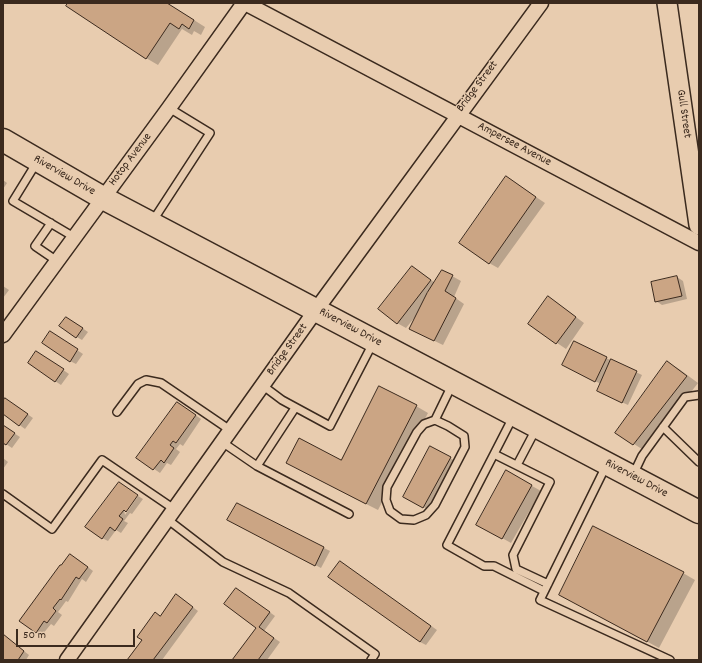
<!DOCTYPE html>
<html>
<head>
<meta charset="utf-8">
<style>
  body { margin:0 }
  #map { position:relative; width:702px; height:663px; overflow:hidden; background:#e8ccaf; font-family:Dekko,sans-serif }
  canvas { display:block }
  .frame { position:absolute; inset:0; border:4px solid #3b2a1e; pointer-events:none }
  .scale { position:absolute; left:16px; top:629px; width:119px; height:18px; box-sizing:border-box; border:2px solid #3b2a1e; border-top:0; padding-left:5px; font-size:12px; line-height:14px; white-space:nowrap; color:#3b2a1e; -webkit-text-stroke:3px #e8ccaf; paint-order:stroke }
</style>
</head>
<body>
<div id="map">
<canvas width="702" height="663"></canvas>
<div class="frame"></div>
<div class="scale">50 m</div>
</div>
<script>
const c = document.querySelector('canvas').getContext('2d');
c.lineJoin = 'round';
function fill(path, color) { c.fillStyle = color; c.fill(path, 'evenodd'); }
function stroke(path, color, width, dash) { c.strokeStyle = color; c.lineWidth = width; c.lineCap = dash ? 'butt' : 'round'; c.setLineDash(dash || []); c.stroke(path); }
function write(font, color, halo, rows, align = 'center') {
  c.font = font + ' Dekko,sans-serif'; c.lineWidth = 3; c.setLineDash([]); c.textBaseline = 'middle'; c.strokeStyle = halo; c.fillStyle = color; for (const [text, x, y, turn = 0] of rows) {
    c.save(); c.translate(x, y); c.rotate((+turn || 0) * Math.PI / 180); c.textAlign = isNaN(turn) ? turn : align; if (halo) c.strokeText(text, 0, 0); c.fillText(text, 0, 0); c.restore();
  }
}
fill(new Path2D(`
  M69 3H167L205 27 201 35 194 31 192 35 182 29 158 65 146 58Z
  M3 180 7 183 3 189Z
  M515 183 545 203 498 268 489 263Z
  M413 267 435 283 452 276 461 281 454 297 464 304 443 345 420 334 415 317 406 328 397 323Z
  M677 277 683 281 687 299 662 305 656 301Z
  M3 286 9 290 3 298Z
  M557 303 584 323 566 349 529 324Z
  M72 321 88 332 82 340 77 337Z
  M56 336 83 354 76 364 70 361Z
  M43 356 69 374 61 385 55 381Z
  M606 358 642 375 628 405 604 394 601 384 569 368Z
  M667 362 679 369 698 383 645 451 634 444Z
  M3 403H11L33 418 25 429 3 413Z
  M178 403 201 419 183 446 180 444 176 449 180 452 171 465 167 463 160 473 138 458Z
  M416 406 428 413 378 510 299 470 342 461Z
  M3 426 20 437 12 448 3 442Z
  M3 458 8 462 3 469Z
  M450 458 459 463 433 512 414 502Z
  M507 472 541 491 511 543 477 524Z
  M119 483 125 515 138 496 143 499 132 514 130 513 124 521 128 523 121 533 116 530 108 541 102 538Z
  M237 504 330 551 321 568 235 523Z
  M76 558 93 571 86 582 82 579 68 602 66 601 58 612 62 615 54 626 51 624 42 635 36 632Z
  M340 562 437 630 426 645 420 642Z
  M683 573 695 580 659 648 572 601Z
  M242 592 275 616 264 631 280 642 267 660H233L257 628Z
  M182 599 198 611 162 660H128L161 617Z
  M3 635 29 655 26 660H3Z`), '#0003');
const building = new Path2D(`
  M68 3H167L194 20 189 29 182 24 179 29 170 23 146 59 66 6Z
  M506 176 536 197 489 264 459 243Z
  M412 266 431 280 397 324 378 309Z
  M442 270 453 275 445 291 456 298 434 341 409 329 427 293Z
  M677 276 682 296 655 302 651 282Z
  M548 296 576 317 556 344 528 324Z
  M66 317 83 328 76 338 59 326Z
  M50 331 78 349 70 362 42 343Z
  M574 341 607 357 595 382 562 365Z
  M36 351 64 369 55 382 28 363Z
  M611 359 637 371 622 403 597 391Z
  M667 361 687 376 633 445 615 433Z
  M379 386 417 405 366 504 286 463 299 438 341 460Z
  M5 398 28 414 19 426 3 414V401Z
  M177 402 196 415 176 443 173 441 170 445 174 448 164 463 161 460 153 470 136 458Z
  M3 425 15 433 6 445 3 443Z
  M430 446 451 457 423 508 403 497Z
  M506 470 532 485 502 539 476 525Z
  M119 482 138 495 126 512 124 510 119 516 123 519 115 531 110 527 102 539 85 527Z
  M237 503 324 547 315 566 227 520Z
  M593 526 684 572 647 642 559 595Z
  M70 554 88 567 79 579 76 577 61 600 60 599 53 608 56 611 47 623 44 621 36 633 19 621 60 565H61Z
  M340 561 431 626 420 642 328 577Z
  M236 588 270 612 259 627 274 638 258 660H232L256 628 224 604Z
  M176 594 193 607 153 660H127L142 640 137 637 155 612 160 616Z
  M3 634 24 651 18 660H3Z`);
fill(building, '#cba584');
stroke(building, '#3b2a1e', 1);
const lane = new Path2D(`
  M37 162 13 201 74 237
  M152 222 210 133 169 108
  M51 223 35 246 57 261
  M262 385 282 400 330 426 373 343
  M117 412 138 384 146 380 161 383 230 430
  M435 420 424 424 417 432 387 487 386 500 390 511 401 519 414 520 426 515 435 505 465 447 464 436 448 426 435 420 452 385
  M663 427 699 462
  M222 442 257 466 349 514
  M494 454 513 417
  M517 465 536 429
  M257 466 295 408
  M606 466 540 600 670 660
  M633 475 642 456 685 397 699 395
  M3 494 52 529 102 460 174 509
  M167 519 223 562 289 593 375 654 371 660
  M544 591 494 566H484L447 545 494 454 550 482 513 555 516 569 548 584`);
const street = new Path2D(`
  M245 3 699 243
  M3 335 169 108 244 3
  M67 660 316 310 541 3`);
const secondary = new Path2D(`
  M667 3 699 225`);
const primary = new Path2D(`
  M3 140 103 198 699 512`);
stroke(lane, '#3b2a1e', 10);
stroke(street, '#3b2a1e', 17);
stroke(secondary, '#3b2a1e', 22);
stroke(primary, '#3b2a1e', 25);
stroke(lane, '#e8ccaf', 7);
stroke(street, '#e8ccaf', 14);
stroke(secondary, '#e8ccaf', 19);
stroke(primary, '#e8ccaf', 22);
write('12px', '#3b2a1e', '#e8ccaf', [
  ["Bridge Street",478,87,-53],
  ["Gull Street",683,114,82],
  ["Ampersee Avenue",514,145,28],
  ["Hotop Avenue",131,160,-53],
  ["Riverview Drive",64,176,30],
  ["Riverview Drive",350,328,28],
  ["Bridge Street",288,350,-54],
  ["Riverview Drive",636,479,28]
]);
</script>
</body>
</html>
